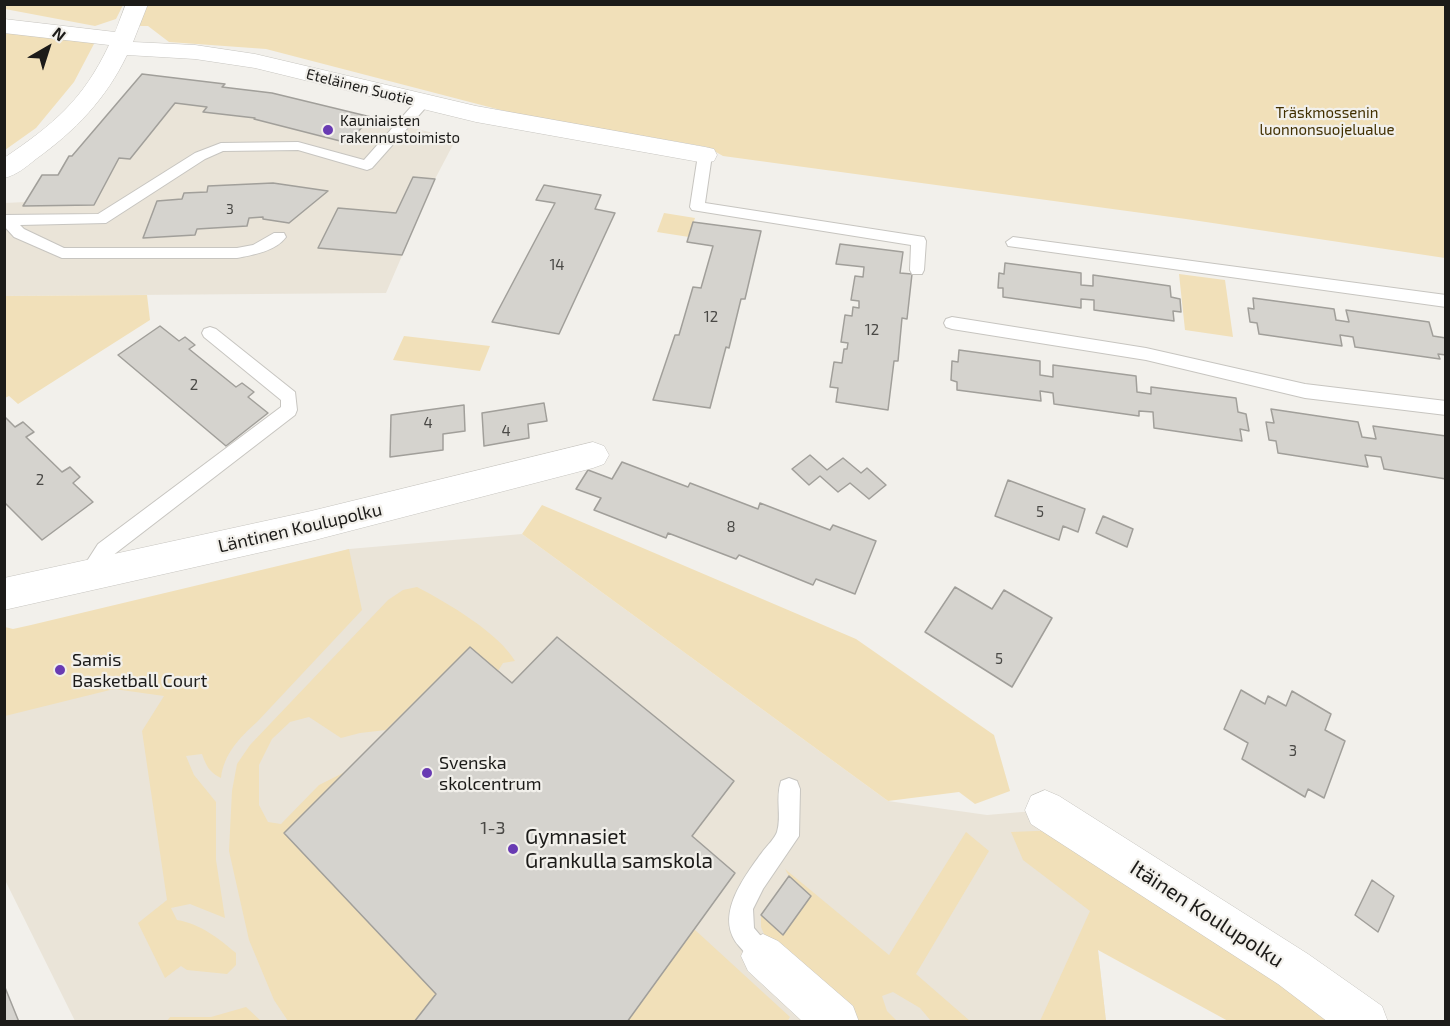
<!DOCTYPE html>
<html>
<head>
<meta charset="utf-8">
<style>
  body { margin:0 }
  #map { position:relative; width:1450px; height:1026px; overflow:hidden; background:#f2f0eb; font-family:"Exo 2",sans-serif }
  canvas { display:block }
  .frame { position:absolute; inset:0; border:6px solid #1c1b19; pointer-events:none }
  .north { position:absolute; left:18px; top:18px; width:60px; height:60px; -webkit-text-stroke:4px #f2f0eb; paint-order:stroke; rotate:39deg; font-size:16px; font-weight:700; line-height:24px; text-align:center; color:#1c1b19 }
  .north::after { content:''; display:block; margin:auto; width:21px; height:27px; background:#1c1b19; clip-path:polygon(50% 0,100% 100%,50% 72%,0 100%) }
</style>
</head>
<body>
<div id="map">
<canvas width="1450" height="1026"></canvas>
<div class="frame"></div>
<div class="north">N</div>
</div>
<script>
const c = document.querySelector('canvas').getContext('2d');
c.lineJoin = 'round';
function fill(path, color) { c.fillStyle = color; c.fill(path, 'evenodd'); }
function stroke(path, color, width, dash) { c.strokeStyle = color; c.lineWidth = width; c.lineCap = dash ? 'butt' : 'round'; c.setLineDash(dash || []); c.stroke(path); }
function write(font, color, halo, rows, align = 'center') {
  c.font = font + ' "Exo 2",sans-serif'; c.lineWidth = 4.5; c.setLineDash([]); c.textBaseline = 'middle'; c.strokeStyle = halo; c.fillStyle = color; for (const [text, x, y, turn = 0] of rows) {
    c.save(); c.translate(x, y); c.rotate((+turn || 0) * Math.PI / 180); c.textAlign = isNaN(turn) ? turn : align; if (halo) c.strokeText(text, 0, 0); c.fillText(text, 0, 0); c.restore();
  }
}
fill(new Path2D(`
  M175 103 207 107 203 112 255 118 348 142 371 117 456 139 435 179 386 293 5 296 4 203 26 202 24 206 94 205 119 158 130 159Z
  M522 534 888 801 987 815 1045 810 1102 884 1098 950 1106 1021H75L5 880V644L349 549Z`), '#eae4d8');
fill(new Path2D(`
  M144 4 1445 5V258L1186 219 723 156 707 147 516 114 266 49 169 42 148 26H136Z
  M4 5 5 4 123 5 116 19 95 26 5 9Z
  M5 33 95 42 74 82 36 128 5 150Z
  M664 213 695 218 689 237 657 232Z
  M1179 274 1225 280 1233 337 1185 330Z
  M147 295 150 320 18 404 9 396 5 398V296Z
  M404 336 490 346 480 371 393 360Z
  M542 505 856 639 994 735 1010 791 975 804 959 792 888 801 522 534Z
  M349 549 362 610 257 722C239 738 224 754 221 778 210 773 206 766 202 754L186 756 194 775 216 802V860L225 918 190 904 171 908 177 920C201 924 218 938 236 953V965L227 974 187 970 181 966 165 978 138 923 167 900 142 731 164 696 114 689 5 716V627L13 629 31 625Z
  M417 587C446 602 499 633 515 661L503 663 498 671 470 647 386 730 360 733 341 738 309 717 290 722 272 739 259 765V805L268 822 281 824 319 785 345 772 284 833 436 994 414 1021H288L274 1000 249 940 229 851 232 791 237 764 250 745 388 600 403 590Z
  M1060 830 1350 1021H1228L1098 950 1106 1021H1040L1090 911 1023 860 1011 832Z
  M966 832 989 851 916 974 970 1021H931L920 1008 893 992 882 996 887 1011 897 1021H855L769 946 761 927V915L783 935 811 896 789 876 785 869 889 955Z
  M694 929 790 1017 787 1022H627Z
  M246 1007 261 1021H167L170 1017H211Z`), '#f1e0b9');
const building = new Path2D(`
  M142 74 225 84 222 87 272 93 371 117 348 143 254 119 255 118 203 112 207 107 175 103 130 159 119 158 94 205 23 206 42 175H58L69 156H72Z
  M413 177 435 179 402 255 318 248 338 208 396 213Z
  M273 183 328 191 289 223 263 219V217L249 218 247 226 197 229 195 235 143 238 157 201 182 199 184 193 207 192 208 186Z
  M544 185 601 195 595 209 615 213 559 334 492 322 555 203 536 200Z
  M693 222 761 231 745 299H741L729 348 726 347 710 408 653 400 675 335H679L693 287 701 288 713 246 687 242Z
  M840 244 903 252 900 273 912 274 907 319 902 318 898 361H894L888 410 836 402 838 388 830 387 834 362 842 363 844 349H847L848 343 841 342 845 315 852 316 853 307 859 308V301L851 300 855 276 863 277 864 267 836 264Z
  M1005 263 1081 273V285L1093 286V275L1170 286 1171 297 1180 299 1181 312 1173 311 1174 321 1094 310V300L1081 299V308L1003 297V288H998L999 273 1004 274Z
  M1253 298 1334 309 1336 320 1349 322 1346 310 1429 322 1433 336 1446 338V355L1438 354 1440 359 1355 347 1353 337 1340 335 1342 346 1259 334 1257 323 1250 322 1248 308 1254 309Z
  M160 326 179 341 185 337 195 345 189 349 236 387 242 383 254 392 248 397 268 413 226 446 118 355Z
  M959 350 1040 361V375L1053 377V365L1136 376 1137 392 1151 394V387L1236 398 1238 412 1246 414 1249 431 1240 429 1242 441 1154 428 1153 412 1139 411V416L1054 404 1053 393 1040 391 1041 401 957 390V382L951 380 952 361 958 362Z
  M544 403 547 421 528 424 529 438 484 446 482 413Z
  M464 405 465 431 443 434V450L390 457 391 415Z
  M1271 409 1358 422 1362 437 1376 439 1373 426 1446 436V479L1384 469 1381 457 1365 455 1368 467 1278 453 1276 441 1269 440 1266 422 1274 423Z
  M4 416 15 427 23 422 34 432 26 437 62 472 70 467 80 477 73 483 93 502 42 540 4 502Z
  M810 455 827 470 843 458 861 473 867 468 886 485 869 499 850 483 838 492 820 476 809 485 792 469Z
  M622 462 688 487 690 483 758 509 760 503 830 530 833 525 876 541 855 594 816 579 813 585 739 555 736 559 668 533 666 538 594 510 601 498 576 489 588 470 612 479Z
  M1008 480 1085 509 1078 532 1063 526 1059 540 995 516Z
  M1103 516 1133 529 1127 547 1096 533Z
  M955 587 992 609 1004 590 1052 618 1012 687 925 632Z
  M557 637 734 781 692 836 735 873 627 1022H414L436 994 284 833 470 647 512 683Z
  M1241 690 1265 704 1268 696 1286 706 1292 691 1331 714 1325 730 1345 741 1324 798 1308 789 1305 797 1242 759 1248 743 1224 729Z
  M789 876 811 896 783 935 761 915Z
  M1372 880 1394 896 1378 932 1355 915Z
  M4 985 19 1022H4Z`);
fill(building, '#d5d3ce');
stroke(building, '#a19f9a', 1.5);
const lane = new Path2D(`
  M423 98 429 102 428 105 372 168 367 170 298 150 223 151 205 159 106 223 20 225 24 229 64 248H237L253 245 274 233H284L286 237C276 251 253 255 237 258H62L14 237 4 226V215L98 214 195 153 221 143 298 142 364 160 418 99Z
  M705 151 712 155 705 203 924 237 926 241 924 270 922 274H912L910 270 911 245 692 210 690 207 698 155Z
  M1013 237 1446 295V307L1008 246 1006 242Z
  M952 317 1146 348 1305 384 1446 401V415L1305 398 1146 360 952 329 946 327 944 323 946 319Z
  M210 327 216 329 295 392 297 410 295 415 112 556 94 581 87 583 80 581 78 575 98 544 281 407V400L204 337 202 333 204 329Z
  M789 778 797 781 800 789 799 836 763 889 753 909 754 928 771 948 775 956 771 964 763 968C752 963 747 955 739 946 713 916 745 876 763 851 767 846 775 838 777 832 782 816 775 798 781 781Z`);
const street = new Path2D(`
  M126 4H148L133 42 195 45 255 54 476 106 705 147 714 149 717 155 714 161 705 163 476 122 255 68 195 59 127 55C106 99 75 131 36 159 26 167 17 175 4 178V158C54 124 83 100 109 45L4 33V19L115 32Z
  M593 442 604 446 609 455 604 464 593 468 311 541 4 610V578L311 511Z
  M1045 790 1059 796 1308 954 1382 1006 1388 1022H1328L1278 984 1031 824 1025 810 1031 796Z
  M763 934 778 941 853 1006 859 1022H803L748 971 741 956 748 941Z`);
stroke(lane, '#c7c5c0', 2);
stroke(street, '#c7c5c0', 1);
fill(lane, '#fff');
fill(street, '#fff');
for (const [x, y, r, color] of [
  [328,130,6,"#693bb3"],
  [60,670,6,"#693bb3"],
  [427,773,6,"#693bb3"],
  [513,849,6,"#693bb3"]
]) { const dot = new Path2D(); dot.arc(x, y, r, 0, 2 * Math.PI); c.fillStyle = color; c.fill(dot); stroke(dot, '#f2f0eb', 2); }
write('14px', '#4a4946', null, [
  ["3",230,209]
]);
write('15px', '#1c1b19', '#f2f0eb', [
  ["Eteläinen Suotie",360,87,14]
]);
write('15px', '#412f00', '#f2f0eb', [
  ["Träskmossenin",1327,113],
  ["luonnonsuojelualue",1327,130]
]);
write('15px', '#1c1b19', '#f2f0eb', [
  ["Kauniaisten",340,121],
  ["rakennustoimisto",340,138]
], 'left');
write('15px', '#4a4946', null, [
  ["14",557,265],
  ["12",711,317],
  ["12",872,330],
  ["2",194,385],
  ["4",428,423],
  ["4",506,431],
  ["2",40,480],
  ["5",1040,512],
  ["8",731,527],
  ["5",999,659],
  ["3",1293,751]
]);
write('18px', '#1c1b19', '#f2f0eb', [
  ["Läntinen Koulupolku",300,528,-13]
]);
write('18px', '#1c1b19', '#f2f0eb', [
  ["Samis",72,660],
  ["Basketball Court",72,681],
  ["Svenska",439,763],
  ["skolcentrum",439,784]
], 'left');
write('18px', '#4a4946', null, [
  ["1-3",493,828]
]);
write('21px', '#1c1b19', '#f2f0eb', [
  ["Gymnasiet",525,837],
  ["Grankulla samskola",525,861]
], 'left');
write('21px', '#1c1b19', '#f2f0eb', [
  ["Itäinen Koulupolku",1207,914,33]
]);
</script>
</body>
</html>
